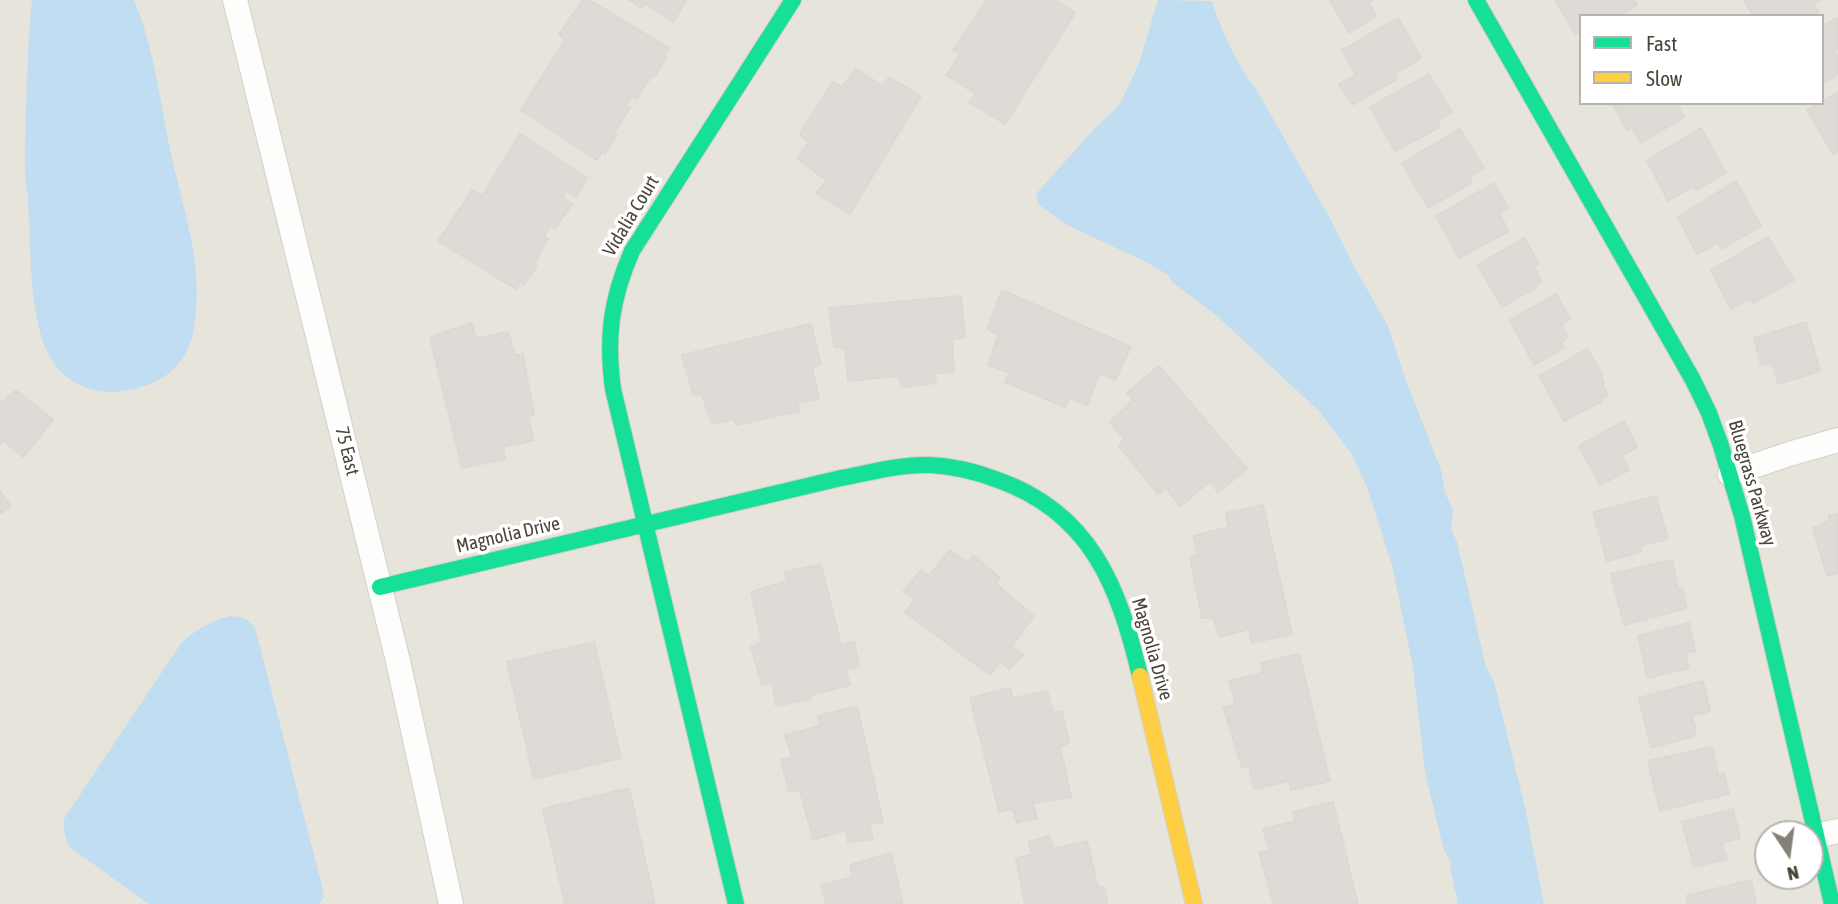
<!DOCTYPE html>
<html>
<head>
<meta charset="utf-8">
<style>
  body { margin:0 }
  #map { position:relative; width:1838px; height:904px; overflow:hidden; background:#f4f2ee; font-family:"Asap Condensed",sans-serif }
  canvas { display:block }
  .legend { position:absolute; left:1579px; top:14px; width:245px; height:91px; box-sizing:border-box; background:#fff; border:2px solid #b7b4b0; margin:0; padding:9px 12px; list-style:none; font-size:21px; color:#4b4439 }
  .legend li { display:flex; align-items:center; gap:14px; height:35px }
  .legend b { width:35px; border:2px solid #b7b4b0 }
  .north { position:absolute; left:1754px; top:820px; width:70px; height:70px; box-sizing:border-box; background:#fff; border:2px solid #b7b4b0; border-radius:50%; rotate:167deg; font-size:19px; font-weight:700; line-height:28px; text-align:center; color:#4b4439 }
  .north::after { content:''; display:block; margin:auto; width:24px; height:32px; background:#868178; clip-path:polygon(50% 0,100% 100%,50% 72%,0 100%) }
</style>
</head>
<body>
<div id="map">
<canvas width="1838" height="904"></canvas>
<ul class="legend">
<li><b style="height:9px;background:#16e098"></b>Fast</li>
<li><b style="height:9px;background:#ffcf43"></b>Slow</li>
</ul>
<div class="north">N</div>
</div>
<script>
const c = document.querySelector('canvas').getContext('2d');
c.lineJoin = 'round';
function fill(path, color) { c.fillStyle = color; c.fill(path, 'evenodd'); }
function stroke(path, color, width, dash) { c.strokeStyle = color; c.lineWidth = width; c.lineCap = dash ? 'butt' : 'round'; c.setLineDash(dash || []); c.stroke(path); }
function write(font, color, halo, rows, align = 'center') {
  c.font = font + ' "Asap Condensed",sans-serif'; c.lineWidth = 7; c.setLineDash([]); c.textBaseline = 'middle'; c.strokeStyle = halo; c.fillStyle = color; for (const [text, x, y, turn = 0] of rows) {
    c.save(); c.translate(x, y); c.rotate((+turn || 0) * Math.PI / 180); c.textAlign = isNaN(turn) ? turn : align; if (halo) c.strokeText(text, 0, 0); c.fillText(text, 0, 0); c.restore();
  }
}
fill(new Path2D(`
  M0 0H1838V904H0ZM1581 16H1822V103H1581ZM1768 834H1810V876H1768Z`), '#e7e4dc');
fill(new Path2D(`
  M32 0H134C155 51 159 96 170 149 182 207 205 266 194 326 193 334 191 344 187 351 172 378 150 387 122 391 96 396 68 384 53 362 28 325 31 246 28 201 28 192 26 184 25 175 24 143 26 111 27 79 28 53 29 26 32 0Z
  M1158 0 1212 1C1222 32 1236 64 1256 89L1331 220 1356 270 1388 326 1405 378 1441 470 1445 493 1453 510 1451 529 1457 542 1486 667 1494 681 1526 812 1544 904H1456L1458 899C1453 889 1455 880 1450 869L1452 863 1444 851 1425 772 1413 667 1392 565 1367 487 1351 453 1319 411 1216 315 1173 283 1168 275 1146 262 1069 226 1039 205 1036 194 1095 128 1117 108 1123 98 1139 63Z
  M231 616 245 618 255 628 321 882 324 897 319 904H149L71 848C64 839 64 830 64 819L182 642C198 629 211 620 231 616Z`), '#c0ddf1');
const building = new Path2D(`
  M583 0H589L669 48 664 55 666 57 655 76 652 75 637 99 632 97 625 105 630 108 614 133 617 134 605 154 602 152 597 160 521 110 565 40 559 34Z
  M629 0H686L673 22 645 3 641 8Z
  M987 0 996 2 997 0H1055L1075 13 1005 124 969 102 976 94 946 75 960 54 953 50Z
  M1330 0H1373L1369 2 1376 16 1349 33Z
  M1555 0H1634L1637 5 1618 16H1581V30L1575 34Z
  M1744 0H1821L1814 4 1818 12 1810 16H1753Z
  M1398 18 1421 58 1395 74 1397 79 1352 105 1339 84 1356 74 1342 50Z
  M1837 18 1838 49 1835 51 1838 56V74L1822 84V26Z
  M856 69 883 86 889 77 921 96 850 214 816 193 827 181 797 158 809 142 800 134 832 82 842 87Z
  M1429 74 1452 112 1437 121 1440 127 1395 151 1370 107Z
  M1838 92V152L1833 154 1807 110 1819 103H1822V101Z
  M1616 103H1676L1684 117 1641 143 1632 127 1627 130 1613 105Z
  M1701 128 1726 173 1696 190 1693 186 1668 201 1647 160Z
  M1460 129 1484 168 1469 177 1472 183 1428 208 1402 163Z
  M520 134 587 178 576 197 567 191 563 198 572 204 556 228 550 226 544 236 548 239 534 264 537 266 524 284 521 281 516 289 438 241 472 190 482 196Z
  M1736 181 1761 226 1722 249 1718 243 1697 254 1678 217Z
  M1494 183 1508 208 1499 214 1509 231 1459 258 1436 216Z
  M1768 237 1794 280 1754 303 1750 298 1731 309 1711 270Z
  M1524 238 1539 264 1534 267 1542 282 1536 285 1537 287 1502 307 1478 265Z
  M1002 290 1131 347 1115 380 1099 373 1088 405 1069 398 1065 407 1005 382 1010 373 988 365 998 335 987 329Z
  M1556 294 1570 319 1561 325 1568 337 1561 342 1564 348 1534 365 1510 320Z
  M961 296 965 337 952 339 954 372 935 373 936 383 902 387 899 376 848 381 845 348 834 347 829 308Z
  M1806 322 1820 371 1778 384 1772 363 1761 365 1754 338Z
  M472 323 476 339 508 332 515 355 523 354 534 415 528 417 534 440 503 447 505 459 462 468 430 337Z
  M811 324 821 364 812 367 819 399 797 403 799 411 736 425 735 419 712 424 702 394 693 395 682 355Z
  M1587 349 1602 374 1601 376 1604 382 1602 384 1608 395 1601 399 1602 401 1564 421 1539 376Z
  M1159 366 1247 469 1218 492 1210 481 1180 507 1166 488 1158 494 1119 446 1124 439 1110 422 1133 400 1127 393Z
  M16 390 53 420 23 457 3 440 0 445V401L2 403Z
  M1624 421 1637 447 1622 456 1629 470 1600 485 1579 446Z
  M0 491 11 506 0 514Z
  M1656 496 1668 539 1640 546 1641 552 1607 561 1593 512Z
  M1263 505 1292 634 1252 643 1249 629 1220 637 1213 618H1202L1190 557 1198 555 1193 536 1228 527 1226 513Z
  M1838 514V573L1827 576 1813 528 1829 521V516Z
  M950 550 967 563 974 556 1000 578 996 584 1034 616 1012 646 1023 655 1009 669 1000 662 990 675 905 612 915 599 903 592 921 570 929 576Z
  M1672 560 1678 589 1682 588 1687 608 1624 625 1611 574Z
  M821 564 841 644 854 642 859 666 846 669 850 685 811 695V699L776 706 772 682 762 685 751 647 762 642 751 592 787 581 785 572Z
  M1689 623 1695 651 1685 653 1689 668 1648 678 1638 636Z
  M594 642 621 758 534 779 507 662Z
  M1299 654 1330 781 1291 790 1289 781 1254 789 1249 766 1242 767 1223 707 1236 704 1229 681 1263 673 1261 663Z
  M1703 681 1710 711 1692 716 1696 730H1694L1695 736 1651 748 1639 698Z
  M1010 688 1013 698 1047 691 1053 713 1062 711 1069 743 1060 746 1071 797 1033 803 1037 818 1017 823 1013 809 999 812 970 698Z
  M857 706 883 822 869 824 873 839 848 842 846 830 813 840 800 790 789 792 781 760 792 757 785 735 820 726 818 716Z
  M1712 747 1718 773 1713 774V776L1724 773 1729 794 1660 811 1648 761Z
  M629 788 655 904H565L543 809Z
  M1333 802 1358 904H1274L1259 853 1270 850 1263 829 1295 821 1293 812Z
  M1733 809 1740 838 1722 843 1727 859 1694 867 1682 822Z
  M1049 836 1053 849 1087 841 1098 888 1104 887 1108 904H1025L1016 859 1032 854 1028 842Z
  M891 853 903 904H826L821 885 853 877 850 865Z
  M1751 880 1756 904H1688L1686 896Z`);
fill(building, '#dedbd6');
stroke(building, '#dcd9d4', 2);
const street = new Path2D(`
  M235 0 398 661 451 904
  M1730 474 1789 454 1838 440
  M1816 836 1838 831`);
const fast = new Path2D(`
  M1476 0 1693 380 1709 413 1721 446 1742 516 1832 904
  M380 587 841 478C870 473 900 464 930 465 952 466 977 472 998 480 1091 513 1119 587 1140 676
  M736 904 613 389C606 337 611 299 632 251L793 0`);
const slow = new Path2D(`
  M1140 676 1194 904`);
stroke(street, '#d2d0cb', 26);
stroke(fast, '#d3cfc5', 18);
stroke(slow, '#d3cfc5', 18);
stroke(street, '#fdfdfc', 24);
stroke(fast, '#16e098', 16);
stroke(slow, '#ffcf43', 16);
write('19px', '#4b4439', '#fff', [
  ["Vidalia Court",631,216,-59],
  ["75 East",347,451,76],
  ["Bluegrass Parkway",1752,483,74],
  ["Magnolia Drive",508,535,-13],
  ["Magnolia Drive",1152,649,74]
]);
</script>
</body>
</html>
